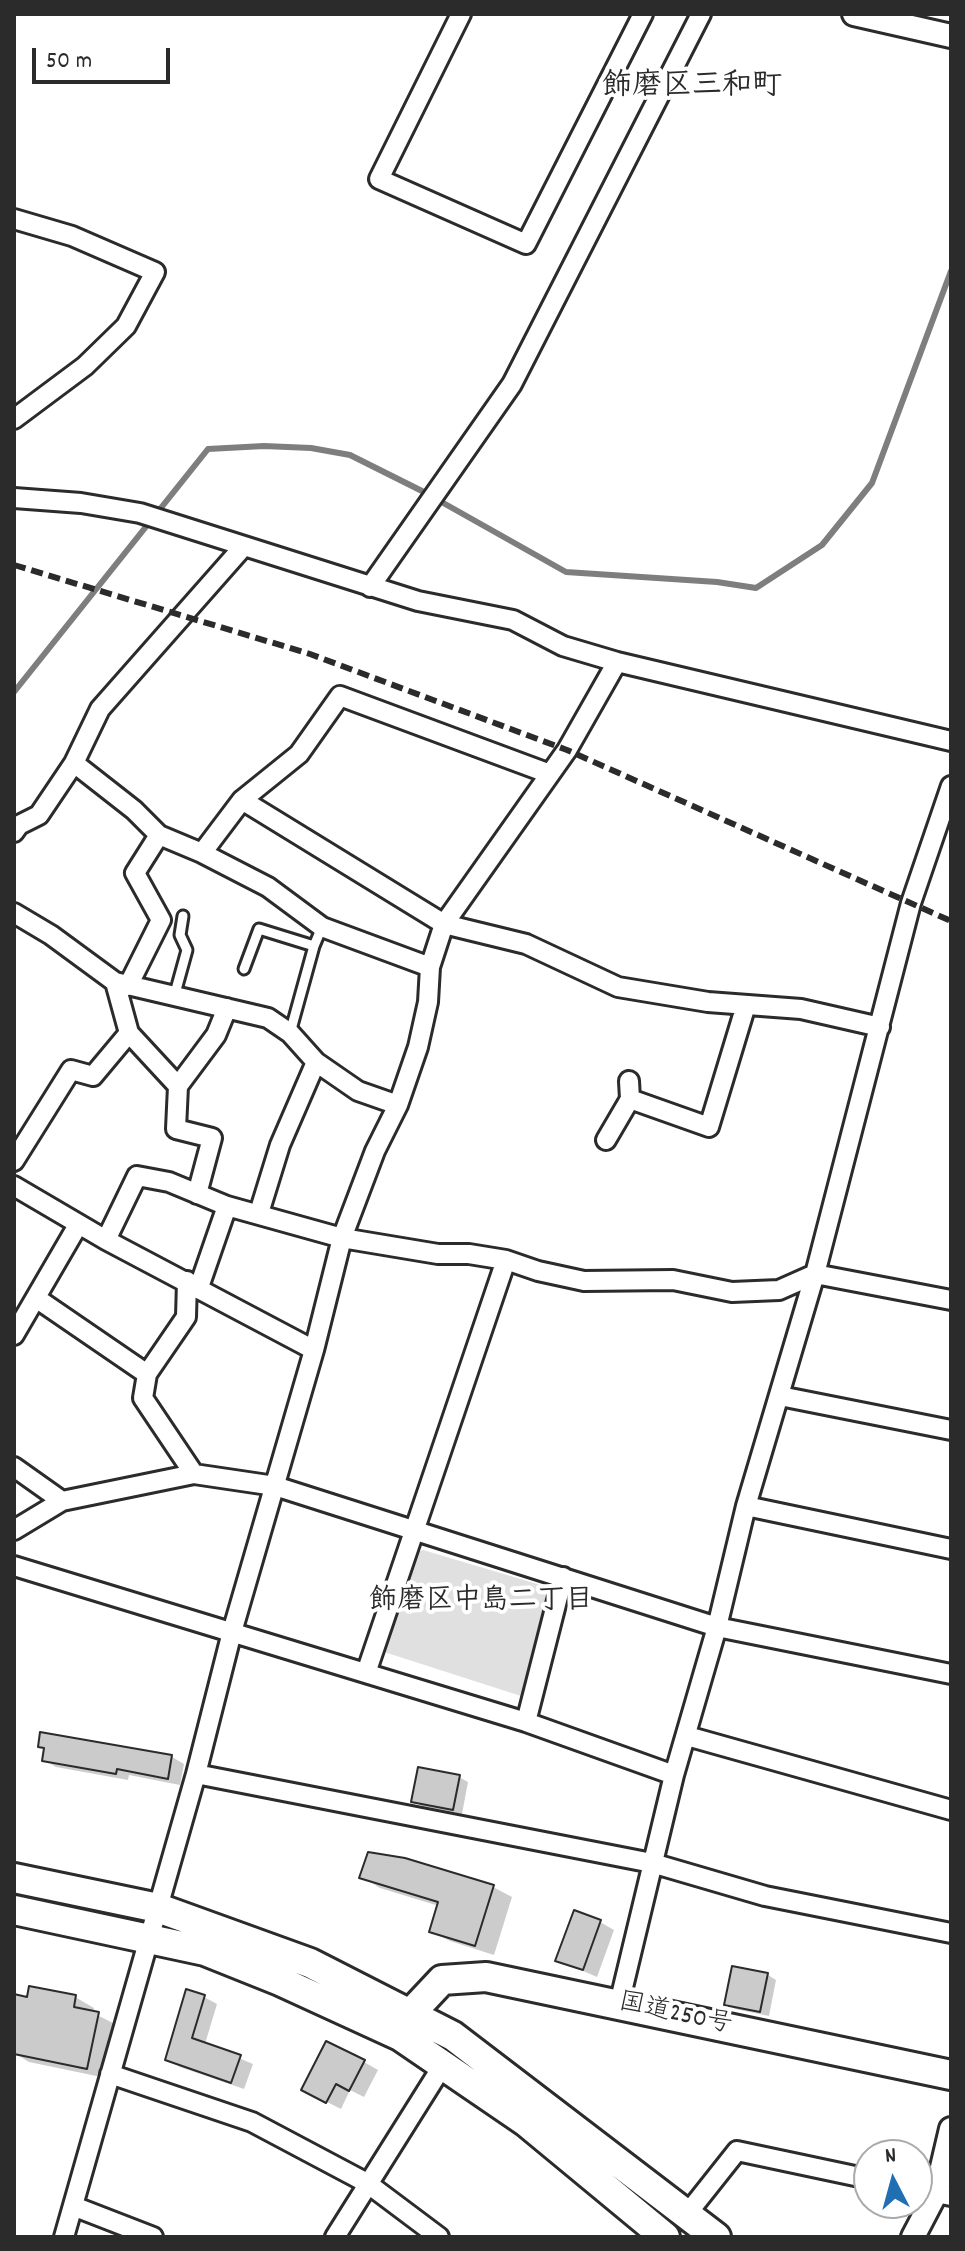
<!DOCTYPE html>
<html>
<head>
<meta charset="utf-8">
<style>
  body { margin:0 }
  #map { position:relative; width:965px; height:2251px; overflow:hidden; background:#fff; font-family:Dekko,sans-serif }
  canvas { display:block }
  .frame { position:absolute; inset:0; border:16px solid #2b2b2b; pointer-events:none }
  .north { position:absolute; left:853px; top:2139px; width:80px; height:80px; box-sizing:border-box; background:#fff; border:2px solid #aaa; border-radius:50%; rotate:354deg; font-size:22px; font-weight:700; line-height:32px; text-align:center; color:#2b2b2b }
  .north::after { content:''; display:block; margin:auto; width:28px; height:36px; background:#1f6fb2; clip-path:polygon(50% 0,100% 100%,50% 72%,0 100%) }
  .scale { position:absolute; left:32px; top:48px; width:138px; height:36px; box-sizing:border-box; border:4px solid #2b2b2b; border-top:0; padding-left:10px; font-size:24px; line-height:28px; white-space:nowrap; color:#2b2b2b; -webkit-text-stroke:6px #fff; paint-order:stroke }
</style>
</head>
<body>
<div id="map">
<canvas width="965" height="2251"></canvas>
<div class="frame"></div>
<div class="north">N</div>
<div class="scale">50 m</div>
</div>
<script>
const c = document.querySelector('canvas').getContext('2d');
c.lineJoin = 'round';
function fill(path, color) { c.fillStyle = color; c.fill(path, 'evenodd'); }
function stroke(path, color, width, dash) { c.strokeStyle = color; c.lineWidth = width; c.lineCap = dash ? 'butt' : 'round'; c.setLineDash(dash || []); c.stroke(path); }
function write(font, color, halo, rows, align = 'center') {
  c.font = font + ' Dekko,"Klee One",sans-serif'; c.lineWidth = 8; c.setLineDash([]); c.textBaseline = 'middle'; c.strokeStyle = halo; c.fillStyle = color; for (const [text, x, y, turn = 0] of rows) {
    c.save(); c.translate(x, y); c.rotate((+turn || 0) * Math.PI / 180); c.textAlign = isNaN(turn) ? turn : align; if (halo) c.strokeText(text, 0, 0); c.fillText(text, 0, 0); c.restore();
  }
}
fill(new Path2D(`
  M423 1550 544 1586 547 1600 521 1696 381 1651 412 1554Z`), '#e0e0e0');
fill(new Path2D(`
  M42 1734 172 1757 184 1764 180 1785 129 1775 128 1780 56 1767 44 1760 46 1750 40 1746Z
  M459 1777 468 1782 462 1814 422 1806 413 1801Z
  M362 1877 493 1887 512 1897 494 1955 450 1941 431 1931 439 1906 380 1888Z
  M600 1922 614 1930 597 1977 558 1960Z
  M768 1975 776 1980 769 2016 735 2009 726 2004Z
  M14 1996 29 1999 75 1997 94 2008 93 2013 117 2025 106 2078 29 2062 14 2053Z
  M204 1997 217 2004 205 2044 253 2064 244 2089 180 2067 167 2059Z
  M364 2062 378 2070 364 2097 350 2090 341 2109 317 2097Z`), '#0003');
stroke(new Path2D(`
  M14 692 208 449 264 446 311 448 350 455 422 491 566 572 717 582 756 588 822 545 872 483 951 271`), '#7e7e7e', 6);
const building = new Path2D(`
  M40 1732 172 1755 168 1779 117 1769 116 1774 42 1761 44 1748 38 1747Z
  M418 1767 460 1775 453 1810 411 1802Z
  M368 1852 405 1858 494 1885 475 1946 429 1932 438 1902 359 1878Z
  M574 1910 601 1920 583 1970 555 1961Z
  M732 1966 768 1973 760 2012 724 2005Z
  M29 1986 76 1995 74 2007 99 2012 87 2069 14 2054V1994L27 1997Z
  M186 1989 205 1995 192 2038 241 2055 231 2083 165 2060Z
  M326 2041 365 2060 349 2091 336 2084 326 2103 301 2090Z`);
fill(building, '#cbcbcb');
stroke(building, '#2b2b2b', 2);
const service = new Path2D(`
  M244 969 259 929 314 946
  M174 997 187 950 180 935 183 916
  M290 1033 314 946 322 927`);
const minor = new Path2D(`
  M461 14 379 179 526 244 643 14
  M14 219 72 236 155 272 126 326 85 366 14 419
  M14 498 81 503 140 513 418 601 513 620 563 646 617 662 951 741
  M370 587 512 384 701 14
  M74 763 134 810 159 835 202 853 268 887 322 927 430 967
  M242 800 444 924 526 944 618 987 708 1002 801 1009 880 1027
  M14 832 19 825 39 815 74 763 100 709 243 547
  M202 853 242 800 299 754 340 696 550 774
  M14 913 51 935 115 982 268 1018 290 1033 316 1062 358 1091 398 1105
  M115 982 129 1033 178 1086
  M128 986 161 920 135 873 159 835
  M630 1099 709 1127 746 1005
  M606 1140 630 1099 629 1081
  M14 1161 71 1070 93 1076 129 1033
  M14 1186 106 1240 314 1350
  M197 1194 212 1138 176 1129 178 1086 216 1035 227 1008
  M259 1213 280 1145 316 1062
  M106 1240 137 1176 169 1182 227 1206 342 1238 438 1254H469L506 1260 538 1271 584 1281 673 1280 732 1292 779 1290 815 1274 951 1300
  M187 1281 186 1317 147 1374 143 1398 194 1474
  M199 1287 227 1206
  M36 1298 147 1374
  M14 1335 78 1225
  M780 1396 951 1430
  M14 1467 62 1501
  M746 1506 951 1549
  M14 1530 62 1501 194 1474 275 1486 717 1627 951 1674
  M14 1566 526 1722 674 1775
  M366 1673 506 1260
  M526 1722 563 1577
  M687 1736 951 1810
  M196 1774 652 1863 765 1896 951 1933
  M619 2004 674 1775 717 1627 746 1506 815 1274 911 903 951 786
  M110 2074 252 2122 367 2183 439 2237
  M917 2189 951 2196
  M73 2206 153 2237
  M687 2214 737 2151 869 2179
  M64 2237 196 1774 232 1632 314 1350 342 1238 375 1151 398 1105 418 1047 428 1002 430 967 444 924 567 750 617 662
  M335 2237 443 2065`);
const tertiary = new Path2D(`
  M854 14 951 36
  M913 2237 936 2193 951 2129`);
const trunk = new Path2D(`
  M14 1878 158 1908 310 1963 453 2036 716 2237
  M14 1910 205 1951 280 1981 400 2036 526 2122 665 2237
  M404 2028 411 2013 442 1980 486 1977 951 2075`);
stroke(service, '#2b2b2b', 15);
stroke(minor, '#2b2b2b', 24);
stroke(tertiary, '#2b2b2b', 28);
stroke(trunk, '#2b2b2b', 34);
stroke(service, '#fff', 9);
stroke(minor, '#fff', 18);
stroke(tertiary, '#fff', 22);
stroke(trunk, '#fff', 28);
stroke(new Path2D(`
  M14 565 310 654 567 750 951 921`), '#2b2b2b', 6, [12, 6]);
write('26px', '#2b2b2b', '#fff', [
  ["国道250号",675,2016,12]
]);
write('bold 28px', '#2b2b2b', '#fff', [
  ["飾磨区中島二丁目",481,1603]
]);
write('bold 30px', '#2b2b2b', '#fff', [
  ["飾磨区三和町",692,89]
]);
</script>
</body>
</html>
